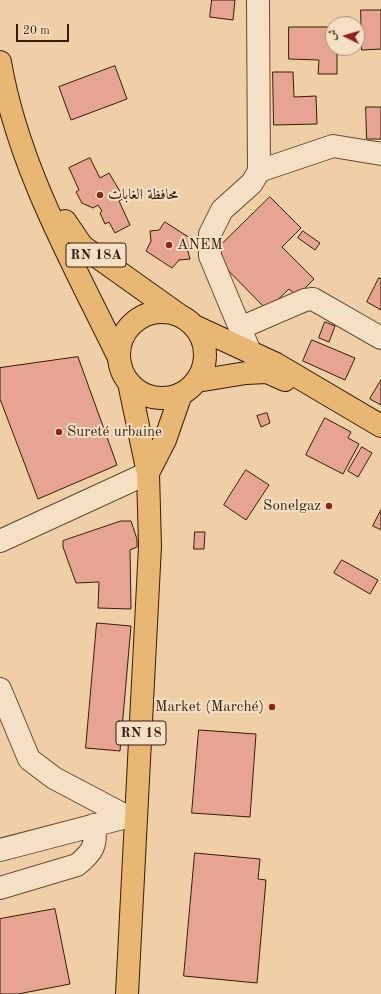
<!DOCTYPE html>
<html>
<head>
<meta charset="utf-8">
<style>
  body { margin:0 }
  #map { position:relative; width:381px; height:994px; overflow:hidden; background:#efd0a6; font-family:"Old Standard TT",Amiri,serif }
  canvas { display:block }
  .north { position:absolute; left:325px; top:16px; width:40px; height:40px; box-sizing:border-box; background:#f5e0c5; border:1px solid #aa9179; border-radius:50%; rotate:275deg; font-size:11px; font-weight:700; line-height:16px; text-align:center; color:#391a07 }
  .north::after { content:''; display:block; margin:auto; width:14px; height:18px; background:#8f2418; clip-path:polygon(50% 0,100% 100%,50% 72%,0 100%) }
  .scale { position:absolute; left:16px; top:24px; width:53px; height:18px; box-sizing:border-box; border:2px solid #391a07; border-top:0; padding-left:5px; font-size:12px; line-height:14px; white-space:nowrap; color:#391a07; -webkit-text-stroke:3px #f5e0c5; paint-order:stroke }
</style>
</head>
<body>
<div id="map">
<canvas width="381" height="994"></canvas>
<div class="north">ش</div>
<div class="scale">20 m</div>
</div>
<script>
const c = document.querySelector('canvas').getContext('2d');
c.lineJoin = 'round';
function fill(path, color) { c.fillStyle = color; c.fill(path, 'evenodd'); }
function stroke(path, color, width, dash) { c.strokeStyle = color; c.lineWidth = width; c.lineCap = dash ? 'butt' : 'round'; c.setLineDash(dash || []); c.stroke(path); }
function write(font, color, halo, rows, align = 'center') {
  c.font = font + ' "Old Standard TT",Amiri,serif'; c.lineWidth = 4; c.setLineDash([]); c.textBaseline = 'middle'; c.strokeStyle = halo; c.fillStyle = color; for (const [text, x, y, turn = 0] of rows) {
    c.save(); c.translate(x, y); c.rotate((+turn || 0) * Math.PI / 180); c.textAlign = isNaN(turn) ? turn : align; if (halo) c.strokeText(text, 0, 0); c.fillText(text, 0, 0); c.restore();
  }
}
const building = new Path2D(`
  M212 0H235L233 20 210 17Z
  M361 10H381V49L362 50Z
  M289 27H333V48H337V74H318L319 60 289 59Z
  M115 66 127 99 71 120 59 87Z
  M273 72H293L294 97 316 96 317 124 274 125Z
  M366 107H381V139H367Z
  M90 158 100 178 109 173 124 198 119 201 130 225 115 233 109 222 105 224 100 213 102 211 98 205 93 208 82 203 76 192 79 190 69 168Z
  M270 197 301 228 282 247 314 279 297 296 289 289 267 310 212 254Z
  M165 222 193 240 187 248 190 259 179 260 172 268 146 251 151 241 150 231 159 230Z
  M303 231 320 243 315 250 298 238Z
  M379 278 381 279V310L367 302Z
  M325 322 335 326 329 342 319 338Z
  M312 340 355 358 345 380 303 361Z
  M78 357 117 465 38 499 0 399V368Z
  M381 380V405L370 399Z
  M267 413 270 423 261 427 257 416Z
  M325 418 351 432 348 438 359 444 343 474 306 455Z
  M362 447 372 453 358 477 348 471Z
  M246 470 269 485 246 520 224 505Z
  M381 510V530L373 526Z
  M121 521H131L137 539V547L130 550 131 609 98 608 99 582 76 583 63 547V541Z
  M195 532H205L204 549H194Z
  M342 560 378 580 370 594 334 573Z
  M97 623 131 626 120 751 86 748Z
  M199 730 256 734 250 817 192 813Z
  M195 853 260 859 258 879 266 880 257 983 184 976Z
  M55 909 70 984 18 994H0V919Z`);
fill(building, '#e6a591');
stroke(building, '#391a07', 1);
const minor = new Path2D(`
  M259 171 333 146 381 154
  M240 328 305 300 313 299 381 338
  M250 352 210 256V234L222 210 252 183 259 171 258 0
  M0 541 148 473
  M0 689 29 759 54 778 126 816
  M0 850 134 815
  M0 888 77 865C93 852 97 845 94 825`);
const major = new Path2D(`
  M0 62C18 167 73 263 119 358
  M65 221 82 246 179 315
  M119 355a43 43 0 1 1 86 0a43 43 0 1 1-86 0Z
  M194 326 276 364 381 426
  M197 381 246 373 267 372 285 380
  M148 473 165 440 181 394
  M127 994 150 546 148 473 129 383`);
stroke(minor, '#66482f', 24);
stroke(major, '#391a07', 24);
stroke(minor, '#f5e0c5', 22);
stroke(major, '#e8b873', 22);
for (const [x, y, r, color] of [
  [100,195,4,"#8f2418"],
  [169,245,4,"#8f2418"],
  [59,432,4,"#8f2418"],
  [329,506,4,"#8f2418"],
  [272,707,4,"#8f2418"]
]) { const dot = new Path2D(); dot.arc(x, y, r, 0, 2 * Math.PI); c.fillStyle = color; c.fill(dot); stroke(dot, '#f5e0c5', 1.5); }
for (const [x, y, w] of [
  [96,255,60],
  [141,733,50]
]) { const box = new Path2D(); box.roundRect(x - w / 2, y - 12, w, 24, 3); c.fillStyle = '#f5e0c5'; c.fill(box); stroke(box, '#391a07', 1); }
write('bold 14px', '#391a07', null, [
  ["RN 18A",96,255],
  ["RN 18",141,733]
]);
write('15px', '#391a07', '#f5e0c5', [
  ["محافظة الغابات",108,195],
  ["ANEM",177,245],
  ["Sureté urbaine",67,432],
  ["Sonelgaz",321,506,"right"],
  ["Market (Marché)",264,707,"right"]
], 'left');
</script>
</body>
</html>
